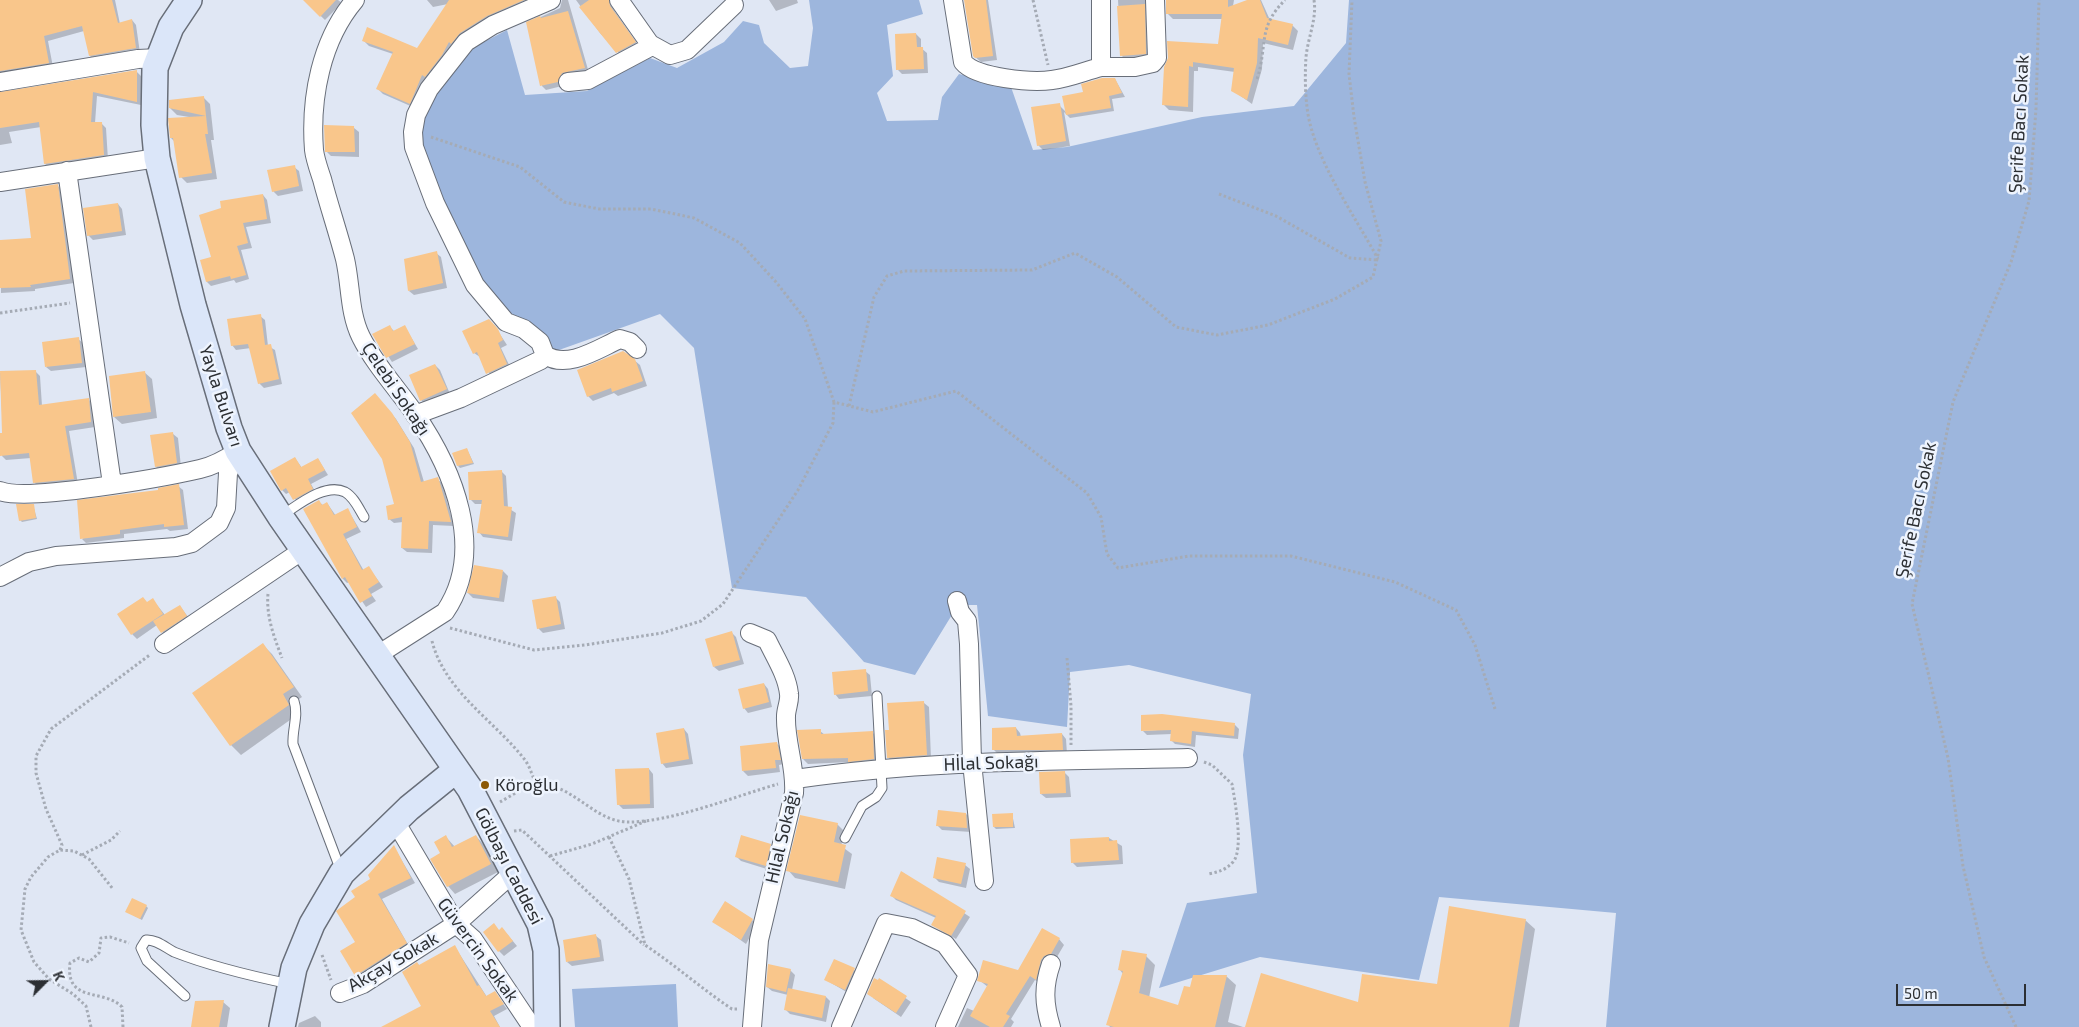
<!DOCTYPE html>
<html>
<head>
<meta charset="utf-8">
<style>
  body { margin:0 }
  #map { position:relative; width:2079px; height:1027px; overflow:hidden; background:#e0e7f4; font-family:"Exo 2",sans-serif }
  canvas { display:block }
  .north { position:absolute; left:20px; top:957px; width:50px; height:50px; -webkit-text-stroke:4px #eef4fe; paint-order:stroke; rotate:67deg; font-size:14px; font-weight:700; line-height:20px; text-align:center; color:#2c2f33 }
  .north::after { content:''; display:block; margin:auto; width:18px; height:22px; background:#2c2f33; clip-path:polygon(50% 0,100% 100%,50% 72%,0 100%) }
  .scale { position:absolute; left:1896px; top:984px; width:130px; height:22px; box-sizing:border-box; border:2px solid #2c2f33; border-top:0; padding-left:6px; font-size:15px; line-height:18px; white-space:nowrap; color:#2c2f33; -webkit-text-stroke:4px #eef4fe; paint-order:stroke }
</style>
</head>
<body>
<div id="map">
<canvas width="2079" height="1027"></canvas>
<div class="north">K</div>
<div class="scale">50 m</div>
</div>
<script>
const c = document.querySelector('canvas').getContext('2d');
c.lineJoin = 'round';
function fill(path, color) { c.fillStyle = color; c.fill(path, 'evenodd'); }
function stroke(path, color, width, dash) { c.strokeStyle = color; c.lineWidth = width; c.lineCap = dash ? 'butt' : 'round'; c.setLineDash(dash || []); c.stroke(path); }
function write(font, color, halo, rows, align = 'center') {
  c.font = font + ' "Exo 2",sans-serif'; c.lineWidth = 5; c.setLineDash([]); c.textBaseline = 'middle'; c.strokeStyle = halo; c.fillStyle = color; for (const [text, x, y, turn = 0] of rows) {
    c.save(); c.translate(x, y); c.rotate((+turn || 0) * Math.PI / 180); c.textAlign = isNaN(turn) ? turn : align; if (halo) c.strokeText(text, 0, 0); c.fillText(text, 0, 0); c.restore();
  }
}
fill(new Path2D(`
  M809 0H919L923 14 887 25 893 76 877 93 887 121 938 120 942 97 959 74 1011 87 1033 150 1067 147 1202 117 1294 106 1346 43 1349 0H2079V1027H1606L1616 913 1439 897 1419 980 1260 957 1159 988 1187 903 1257 893 1243 755 1251 694 1129 665 1070 672 1067 727 988 716 977 605H958L915 675 864 662 806 597 732 588 694 348 660 314 545 355 506 322 435 203 416 115 453 58 507 30 525 95 587 91 650 58 677 68 724 42 743 21 759 25 764 43 790 68 808 66 813 28Z
  M676 984 678 1027H575L572 989Z`), '#9db6dd');
fill(new Path2D(`
  M13 0H115L120 24 132 20 136 25 140 53 94 60 90 56 84 31 48 41 53 67 0 78V3Z
  M304 0H338L342 3 325 20Z
  M427 0H543L494 20 415 108 383 94 378 89 393 54 369 46 364 41 417 50 448 4 433 7Z
  M562 0H568L589 73 562 86 546 90 542 86 528 23 560 8Z
  M576 0H609L615 12 640 48 622 57 600 33Z
  M769 0H797L798 3 776 11Z
  M965 0H988L997 60 981 62 974 56Z
  M1118 0H1150V58L1126 60 1121 55Z
  M1166 0H1234L1233 6 1250 0H1261L1270 20 1292 25 1298 31 1293 50 1263 43 1262 69 1252 104 1232 90 1235 72 1198 67V71H1194L1193 112 1169 110 1164 105 1165 67 1219 45 1222 19H1173L1167 13Z
  M916 34 921 39V48L927 53 928 73 902 74 898 70Z
  M136 71 141 76V105L97 96 95 123H101L106 128 108 160 50 168 45 164 41 127 9 132 12 143 0 145V93Z
  M1115 79 1125 97 1112 99 1114 111 1070 118 1064 112 1070 146 1043 150 1038 145 1059 105 1066 112Z
  M203 97 210 104 214 140H211L217 179 187 183 181 177 175 142 171 138 189 117 177 115 170 108Z
  M354 128 359 132V157L331 156 326 151Z
  M294 167 299 171 303 191 278 196 273 191Z
  M57 185 62 190 74 283 35 289V291L1 293 0 241 33 240Z
  M263 195 267 200 271 223 246 227 252 248 241 250 249 279 236 283 234 280 211 286 207 282 201 261 212 258Z
  M118 204 122 209 126 235 93 240 88 235Z
  M436 253 441 257 447 288 414 295 409 291Z
  M260 316 265 320 268 346 275 350 282 384 264 388 259 383 251 348 236 350 232 345Z
  M494 325 507 345 501 348 511 369 492 378 480 357 474 353Z
  M390 327 395 332 405 327 418 349 392 362 374 335Z
  M78 339 83 343 86 367 51 371 46 367Z
  M634 360 640 365 647 386 618 396 614 393 593 401 588 396Z
  M435 365 440 370 450 394 426 405 421 400Z
  M35 371 40 376 42 406 88 399 93 404 95 427 69 431 78 484 39 487 34 482 31 458 6 460 2 456 0 434H3L0 373Z
  M144 372 152 379 157 418 122 424 114 417Z
  M379 399 396 419 414 448 424 482 437 479 442 483 454 526 433 525 432 553 407 552 402 548 403 522 394 523 389 519 395 505Z
  M173 434 178 438 181 467 160 471 156 467Z
  M467 449 474 464 460 468 458 466Z
  M295 458 302 468 318 459 328 475 311 484 316 493 298 503 290 492 286 494 282 490Z
  M502 472 506 476 508 508 516 513 512 541 483 537 479 532 482 504H475L471 500Z
  M178 486 183 490 188 529 170 531 167 529 124 534V538L86 543 82 539 159 491Z
  M319 502 323 505 327 503 336 516 348 510 361 532 346 539 364 571 369 568 383 587 371 594 376 601 366 607 349 582 347 583 343 579 305 509Z
  M33 505 37 519 22 522 20 520Z
  M503 571 508 576 504 602 473 598 468 593Z
  M555 597 560 602 565 629 543 633 538 628Z
  M153 600 165 615 180 606 191 621 166 637 157 625 137 639 132 634 148 603Z
  M732 633 736 637 744 664 719 671 714 667Z
  M263 645 272 654 302 697 292 704 297 715 241 755 231 745 194 693Z
  M865 671 870 675 872 696 839 699 835 694Z
  M764 684 768 689 772 707 748 713 744 708Z
  M924 703 929 707 931 759 892 762 888 757 890 731Z
  M1235 725 1239 729 1238 739 1196 735 1195 747 1175 744 1171 740 1172 734 1147 735 1143 731Z
  M1016 728 1020 733 1021 737 1062 734 1066 739 1067 754H998L993 749Z
  M684 729 688 734 693 764 666 768 662 763Z
  M820 731 825 735 872 732 877 737 878 763 854 766 850 762 808 764 803 759Z
  M777 744 782 748 784 764 779 765 780 772 748 776 743 771 741 747Z
  M649 769 653 774 654 808 623 809 618 804Z
  M1064 772 1069 777 1071 797 1046 798 1041 794Z
  M966 814 971 818V832L942 830 937 825Z
  M1012 814 1015 828 996 829 994 827Z
  M837 824 845 832 841 846 852 854 845 889 795 878 788 870Z
  M476 836 483 844 498 872 455 894 448 886 442 854 446 837 455 847Z
  M1109 838 1122 846 1123 864 1077 867 1072 862Z
  M770 845 775 850 770 870 741 861 736 856Z
  M394 847 415 883 382 899 410 948 361 979 356 975 357 942 372 879Z
  M965 865 970 869 966 888 939 882 934 877Z
  M902 872 970 917 956 939 932 925 936 918 896 900 891 895Z
  M146 906 148 908 142 920 129 913Z
  M752 920 757 924 746 944 714 921Z
  M1525 920 1535 929 1519 1027H1246L1438 986Z
  M502 928 517 946 504 956 499 951V931Z
  M596 936 601 940 604 961 572 966 567 962Z
  M1059 939 1064 945 1041 984 1035 980 1011 1019 1014 1022 1011 1027H958L967 1008 974 1011 988 987 979 980 1019 972Z
  M455 947 487 997 495 993 507 1009 494 1016 500 1027H436L417 963 420 966Z
  M1146 956 1155 965 1149 998 1179 1007 1191 989 1226 976 1236 985 1228 1022 1243 1027H1110L1108 1024 1123 974 1120 970Z
  M790 970 795 975 792 990 826 997 830 1001 826 1022 790 1014 785 1009 788 995 772 991 767 987Z
  M854 970 859 974 850 994 826 980Z
  M879 979 911 1002 901 1017 873 998Z
  M223 1002 230 1008 227 1027H192Z
  M315 1016 321 1022V1027H298L299 1023Z`), '#0003');
fill(new Path2D(`
  M0 0H112L118 23 132 19 136 48 89 56 82 26 44 36 49 63 0 71Z
  M303 0H336L320 17Z
  M449 0H524L487 16 460 33 451 44 449 42 442 55 425 77 422 75 410 104 376 89 393 52 362 41 367 27 417 48Z
  M589 0H609L610 6 636 42 616 53 579 7Z
  M964 0H986L993 56 975 58 973 56Z
  M1166 0H1228V7L1247 0H1260L1267 18 1293 24 1288 45 1258 38 1257 63 1247 100 1231 91 1234 68 1193 62V67L1189 66 1188 107 1162 105 1164 67 1168 58 1167 41 1218 44 1222 14H1166Z
  M1145 4 1146 54 1120 56 1117 6Z
  M568 11 585 68 562 73 558 82 540 86 526 22 540 16 541 18Z
  M916 33 917 47H923L924 69 896 70 895 34Z
  M137 70V102L93 92 91 122H102L104 155 44 164 39 122 0 128V92Z
  M1102 78H1115L1122 93 1109 96 1111 108 1066 115 1062 96 1083 92 1081 84Z
  M204 96 206 116 169 108V100Z
  M1060 103 1066 141 1037 146 1031 107Z
  M206 116 208 134H205L212 173 179 178 173 138H170L168 118Z
  M324 125 354 126 355 152H325Z
  M295 165 299 186 272 192 267 170Z
  M58 184 70 279 30 285 31 287 0 288V240L31 238 25 189Z
  M263 194 267 219 243 223 248 243 237 246 246 275 231 279 230 276 206 282 200 260 211 257 199 215 221 208 220 201Z
  M118 203 122 231 87 236 83 208Z
  M437 251 443 283 408 291 404 259Z
  M261 314 265 345 271 344 279 379 258 384 248 344 231 346 227 319Z
  M489 319 498 329 503 340 498 343 507 364 486 374 477 352 473 354 462 331Z
  M390 325 393 331 405 325 415 344 386 358 372 334Z
  M79 337 82 363 45 367 42 342Z
  M623 351 635 359 643 381 612 392 611 388 587 397 577 370Z
  M435 364 447 389 420 401 409 375Z
  M36 370 39 405 89 398 91 422 65 426 74 479 33 483 29 453 0 456V433H2L0 371Z
  M145 371 151 412 113 417 109 376Z
  M375 393 392 413 410 442 421 482 438 477 439 480 451 522 429 521 428 549 401 548 402 517 388 520 386 506 394 504 382 459 351 413Z
  M173 432 177 463 155 467 150 435Z
  M467 448 473 463 457 466 452 453Z
  M295 457 301 467 318 458 325 470 308 479 313 489 293 500 286 488 281 491 270 471Z
  M502 470 504 506 512 507 508 537 477 533 482 500H469L468 472Z
  M179 484 184 525 164 527V524L120 530V534L80 539 77 500 158 490V488Z
  M319 500 322 505 327 502 334 515 348 508 357 527 343 534 362 570 369 566 379 582 368 589 372 596 360 603 345 577 342 579 303 509Z
  M16 504H34L36 518 19 521Z
  M474 565 503 570 499 598 467 593Z
  M556 596 561 624 537 629 532 600Z
  M143 597 147 602 153 598 163 614 131 635 117 614Z
  M180 605 187 616 161 633 153 621Z
  M732 631 740 660 713 667 705 639Z
  M263 643 294 687 283 694 289 705 230 746 192 693Z
  M866 669 868 691 834 695 832 672Z
  M764 683 769 702 743 709 738 689Z
  M924 701 927 755 887 758 885 730H889L887 703Z
  M1162 714 1235 723 1234 736 1192 731 1191 744 1170 741 1171 730 1141 731V715Z
  M1016 727 1017 736 1062 733 1063 750H992V728Z
  M684 728 689 759 661 764 656 733Z
  M821 729V734L873 731 874 759 848 762V758L802 759 797 730Z
  M777 742 781 760H775L776 768 742 771 740 746Z
  M649 768 650 804 617 805 615 769Z
  M1065 771 1066 793 1040 794 1039 772Z
  M938 810 966 813 967 828 936 826Z
  M1013 813V827H993L992 814Z
  M800 815 838 823 834 842 846 845 838 882 786 871Z
  M446 835 452 847 476 835 491 864 447 887 430 859 440 853 434 842Z
  M741 835 771 844 766 866 735 857Z
  M1109 837V841L1117 840 1119 860 1071 863 1070 839Z
  M394 845 411 878 378 894 407 943 355 976 340 951 355 942 336 911 355 897 351 891 370 879 368 875Z
  M937 857 966 863 961 884 933 878Z
  M901 871 966 911 951 936 931 925 936 916 890 896Z
  M132 898 147 905 140 919 125 912Z
  M725 901 753 919 741 940 712 922Z
  M1449 906 1526 919 1509 1027H1245L1261 973 1358 1002 1362 974 1437 984Z
  M494 923 499 930 502 927 513 941 498 952 483 932Z
  M1042 928 1060 938 1051 954 1044 956 1041 960 1036 980 1030 976 1006 1014 1010 1016 1003 1027H990L970 1016 988 984 977 981 983 960 1018 970Z
  M596 934 600 957 566 962 563 940Z
  M455 945 477 986 479 985 486 996 495 991 504 1004 490 1011 500 1027H381L421 1006 402 972 417 962 419 965Z
  M1122 950 1147 954 1139 993 1178 1005 1184 986 1190 987 1193 975H1227L1215 1027H1114L1106 1025 1123 971 1118 970Z
  M834 959 855 968 845 990 824 980Z
  M768 964 791 969 786 992 766 987Z
  M874 978 878 980 879 978 907 996 896 1013 867 994Z
  M788 988 826 996 822 1018 784 1010Z
  M224 1000 219 1027H191L195 1001Z`), '#f9c68b');
const lane = new Path2D(`
  M281 516C297 506 325 482 345 492 354 497 359 509 364 517
  M294 701C299 715 292 729 293 744L341 871
  M845 838 862 806 876 797 882 788 877 696
  M185 996 147 961 141 948 146 940C156 939 166 948 174 952 212 967 251 976 290 984`);
const street = new Path2D(`
  M355 0C321 40 310 98 314 150 315 159 319 170 322 179 329 206 338 232 345 259 351 285 349 313 361 337 375 365 397 388 415 414 453 469 487 550 445 612L376 656
  M619 0 650 44 670 55 687 50 734 5
  M953 0 963 62C976 78 1032 83 1052 80 1069 78 1085 71 1101 67V0
  M1101 67H1135L1153 63 1157 58 1155 0
  M0 82 138 59 159 58
  M568 82 588 80 652 46
  M67 171 112 484
  M0 182 157 158
  M545 355C568 370 599 348 620 339L630 342 637 349
  M415 415 461 398 541 360 545 355 540 342 524 329 506 322 475 285 435 203 414 147 413 132 416 115 429 89 466 42 493 25 551 0
  M0 491C28 502 165 477 200 469 214 466 226 459 238 451
  M0 577 29 562 56 556 176 547 192 543 219 523 226 508 228 473 238 451
  M957 601 960 612 967 621 969 644 972 762 984 881
  M750 633 767 640C775 657 787 675 789 694 790 701 786 709 786 716 785 742 796 767 794 793L759 940 752 1027
  M164 644 303 550
  M795 779C925 760 1056 761 1188 758
  M395 821 456 924 473 939 532 1027
  M1051 964C1043 987 1044 1004 1051 1027
  M340 993 363 984 456 924 514 872
  M841 1027 886 923 912 928 945 944 968 975 945 1027`);
const secondary = new Path2D(`
  M189 0 171 27 155 68 154 125 157 158 193 305 229 428 238 451 280 516 470 789 540 924 546 950 547 1027
  M282 1027 294 968 312 924 342 873 409 808 456 770`);
stroke(lane, '#686e79', 11);
stroke(street, '#686e79', 20);
stroke(secondary, '#686e79', 28);
stroke(new Path2D(`
  M1033 0 1048 65
  M1314 0C1317 19 1308 37 1306 57 1305 72 1305 91 1307 107 1312 156 1355 216 1378 259
  M1257 79C1268 45 1257 28 1285 0
  M431 137 520 167 564 202 599 209H651L694 218 740 243 776 282 805 319 834 402 873 412 956 391 1087 493 1101 517 1107 554 1118 568 1189 556H1291L1395 582 1456 610 1475 645 1495 709
  M1219 194 1276 216 1350 258 1378 260
  M0 313 70 303
  M849 406 874 297 887 276 904 271 1032 270 1075 253 1117 277 1176 327 1217 335 1268 325 1335 299 1373 277 1381 241 1365 182 1354 117 1349 74 1352 0
  M268 594C266 616 274 637 282 658
  M450 628 534 650 585 645 662 633 701 621 723 604 798 490 833 423 834 402
  M432 641C445 692 494 720 525 760 530 767 533 777 536 785
  M1067 658 1071 706V745
  M1204 762 1212 765 1232 784C1235 801 1244 850 1233 862 1226 870 1218 872 1208 874
  M500 802C511 796 525 786 538 785 571 782 593 821 627 822 669 823 736 796 778 784
  M514 831 522 830 644 945
  M609 837 629 879 645 945C675 965 702 989 732 1009H737
  M60 850 62 845 46 809 36 773V756L51 729 151 654
  M82 855 111 840 120 831
  M550 856 592 844 646 821
  M322 955 331 980
  M91 1027 86 1006 73 994 49 979 34 962 21 930 25 889 31 877 48 857 60 850 74 851 89 859 113 889
  M123 1027 122 1007C104 988 65 1004 70 963L79 958 89 962 99 953 101 938 110 937 129 943
  M2016 1027 1984 957 1963 866 1948 758 1912 604 1953 402 2011 262 2029 201 2036 109 2039 0`), '#a5abb5', 3, [2.5, 2.5]);
stroke(lane, '#fff', 9);
stroke(street, '#fff', 18);
stroke(secondary, '#dbe6f9', 25);
for (const [x, y, r, color] of [
  [485,785,5,"#8c5906"]
]) { const dot = new Path2D(); dot.arc(x, y, r, 0, 2 * Math.PI); c.fillStyle = color; c.fill(dot); stroke(dot, '#eef4fe', 2); }
write('18px', '#2c2f33', '#eef4fe', [
  ["Şerife Bacı Sokak",2019,124,-87],
  ["Çelebi Sokağı",396,389,56],
  ["Yayla Bulvarı",221,396,72],
  ["Şerife Bacı Sokak",1916,510,-78],
  ["Hİlal Sokağı",991,763,-2],
  ["Hilal Sokağı",782,837,-77],
  ["Gölbaşı Caddesi",509,866,63],
  ["Güvercin Sokak",478,950,54],
  ["Akçay Sokak",393,962,-30]
]);
write('18px', '#2c2f33', '#eef4fe', [
  ["Köroğlu",495,785]
], 'left');
</script>
</body>
</html>
